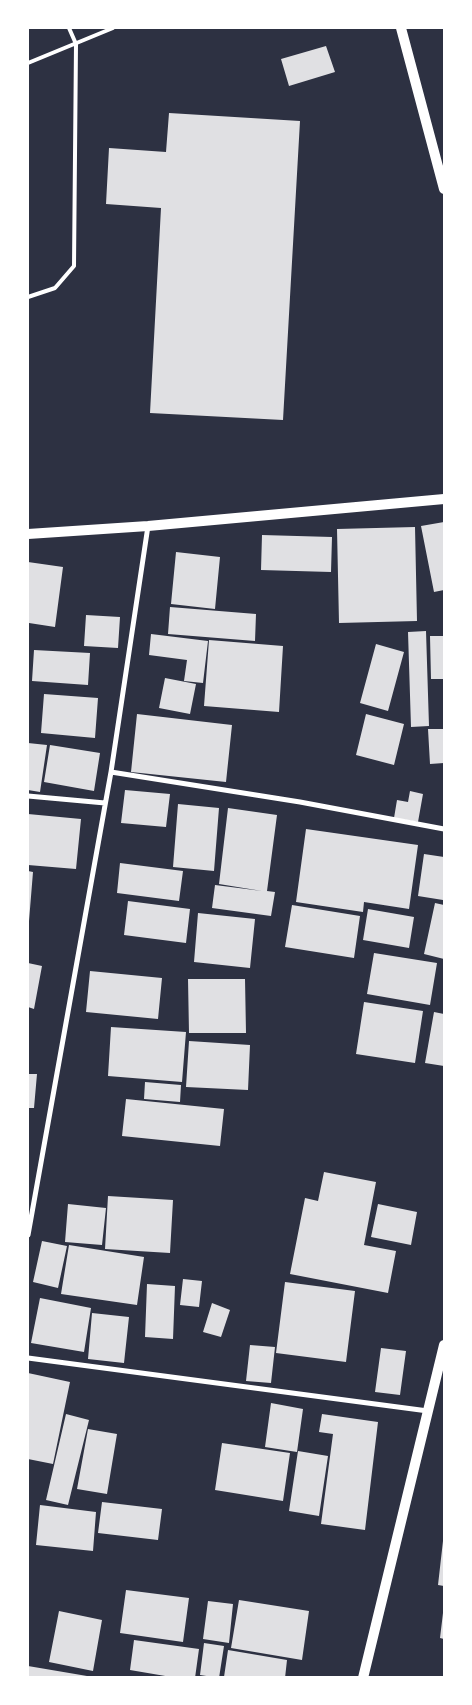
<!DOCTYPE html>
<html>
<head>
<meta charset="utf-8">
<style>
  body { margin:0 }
  #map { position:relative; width:472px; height:1705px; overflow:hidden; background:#2d3142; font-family:"Public Sans",sans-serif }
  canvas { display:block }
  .frame { position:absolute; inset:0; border:29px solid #fff; pointer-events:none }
</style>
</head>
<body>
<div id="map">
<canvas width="472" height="1705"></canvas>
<div class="frame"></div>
</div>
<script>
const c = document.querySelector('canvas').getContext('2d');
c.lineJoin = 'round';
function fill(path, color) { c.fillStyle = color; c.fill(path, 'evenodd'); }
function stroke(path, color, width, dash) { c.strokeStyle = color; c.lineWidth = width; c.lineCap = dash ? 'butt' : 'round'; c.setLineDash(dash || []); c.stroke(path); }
fill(new Path2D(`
  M326 46 335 72 289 86 281 59Z
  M169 113 300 121 283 420 150 413 161 208 106 204 109 148 166 152Z
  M444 522V590L434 592 421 526Z
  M415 527 417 621 339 623 337 529Z
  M262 535 332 537 331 572 261 570Z
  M176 552 220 557 215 609 171 604Z
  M28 562 63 567 55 627 29 623 28 627Z
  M170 607 256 614 255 641 168 634Z
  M86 615 120 617 118 648 84 646Z
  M426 631 429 726 411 727 408 632Z
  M151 634 208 641 203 683 184 681 187 660 149 655Z
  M430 636H444V679H431Z
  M209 640 283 646 279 712 204 706Z
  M376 644 404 652 388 711 360 703Z
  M34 650 90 653 88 685 32 681Z
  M165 678 196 684 190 714 159 708Z
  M44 694 98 698 95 738 41 733Z
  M137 714 232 725 226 782 131 772Z
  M366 714 404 724 394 765 356 755Z
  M428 729H444V763L430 764Z
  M28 743 47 745 40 792 28 790Z
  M50 745 100 753 94 791 44 782Z
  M125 790 170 794 166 827 121 823Z
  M410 791 423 794 418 822 394 818 397 800 408 802Z
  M178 804 219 808 214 871 173 867Z
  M228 808 277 815 267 891 275 892 271 916 212 908 215 885 262 891 219 884Z
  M28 814 81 819 76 869 28 865Z
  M306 829 418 845 409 909 364 902 363 912 296 902Z
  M424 854 444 857 443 900 418 896Z
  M120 863 183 871 179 901 117 893Z
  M28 871 33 872 29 921H28Z
  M128 901 190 909 186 943 124 935Z
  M435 903 444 905V959L424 954Z
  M292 905 360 916 354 958 285 947Z
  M368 909 414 917 409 948 363 940Z
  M198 913 255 919 250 968 194 962Z
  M374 953 437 963 430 1005 367 994Z
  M28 963 42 966 34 1009 28 1007Z
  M90 971 162 978 158 1019 86 1012Z
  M188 979H245L246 1033H189Z
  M364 1002 423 1011 415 1063 356 1054Z
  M434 1012 444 1014V1066L425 1063Z
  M111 1027 186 1032 182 1082 108 1076Z
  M189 1041 250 1045 248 1090 186 1087Z
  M28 1074H37L34 1108H28Z
  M145 1082 181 1085 180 1102 144 1099Z
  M126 1099 224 1109 220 1146 122 1136Z
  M324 1172 376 1182 364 1245 396 1251 388 1293 290 1274 305 1198 318 1201Z
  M108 1196 173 1200 170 1253 105 1249Z
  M68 1204 106 1208 102 1245 65 1242Z
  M378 1204 417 1212 411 1245 371 1237Z
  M42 1241 67 1246 58 1288 33 1282Z
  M69 1245 144 1257 137 1305 61 1294Z
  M183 1279 202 1281 199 1307 180 1305Z
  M285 1282 355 1291 346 1362 276 1353Z
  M147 1284 175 1286 173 1339 145 1337Z
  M40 1298 91 1308 84 1352 31 1343Z
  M212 1303 230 1310 221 1337 203 1332Z
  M92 1313 129 1317 124 1363 88 1359Z
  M250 1345 275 1347 271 1383 246 1381Z
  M381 1348 406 1351 400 1395 375 1392Z
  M28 1373 70 1382 53 1464 28 1459Z
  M271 1403 303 1409 297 1452 265 1447Z
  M66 1414 89 1420 68 1505 46 1500Z
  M322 1414 378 1422 365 1530 321 1524 333 1434 319 1432Z
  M88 1429 117 1434 107 1494 77 1489Z
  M222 1443 290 1453 283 1501 215 1490Z
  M298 1451 328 1456 319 1516 289 1511Z
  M102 1502 162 1509 158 1540 98 1533Z
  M40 1505 96 1512 93 1551 36 1545Z
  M443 1541H444V1586L438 1585Z
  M126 1590 189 1598 183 1642 120 1633Z
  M239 1600 309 1611 302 1660 231 1648Z
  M208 1601 233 1604 229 1643 203 1639Z
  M59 1611 102 1620 93 1671 49 1662Z
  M443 1613H444V1639L440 1638Z
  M134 1640 199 1649 195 1678H177L130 1670Z
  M204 1643 224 1646 219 1678 200 1675Z
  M228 1650 287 1660 285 1678 224 1677Z
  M28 1666 87 1676V1678H28Z`), '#e0e0e3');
stroke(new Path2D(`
  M28 63 113 28
  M28 297 55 288 74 266 76 44 69 28`), '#fff', 4);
stroke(new Path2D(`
  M111 772 300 802 444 829
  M28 796 105 803
  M28 1235 111 772 148 526
  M28 1358 428 1411`), '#fff', 5);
stroke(new Path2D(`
  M401 28 444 189
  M28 534 148 526 444 499
  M363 1678 444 1345`), '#fff', 10);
</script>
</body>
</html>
